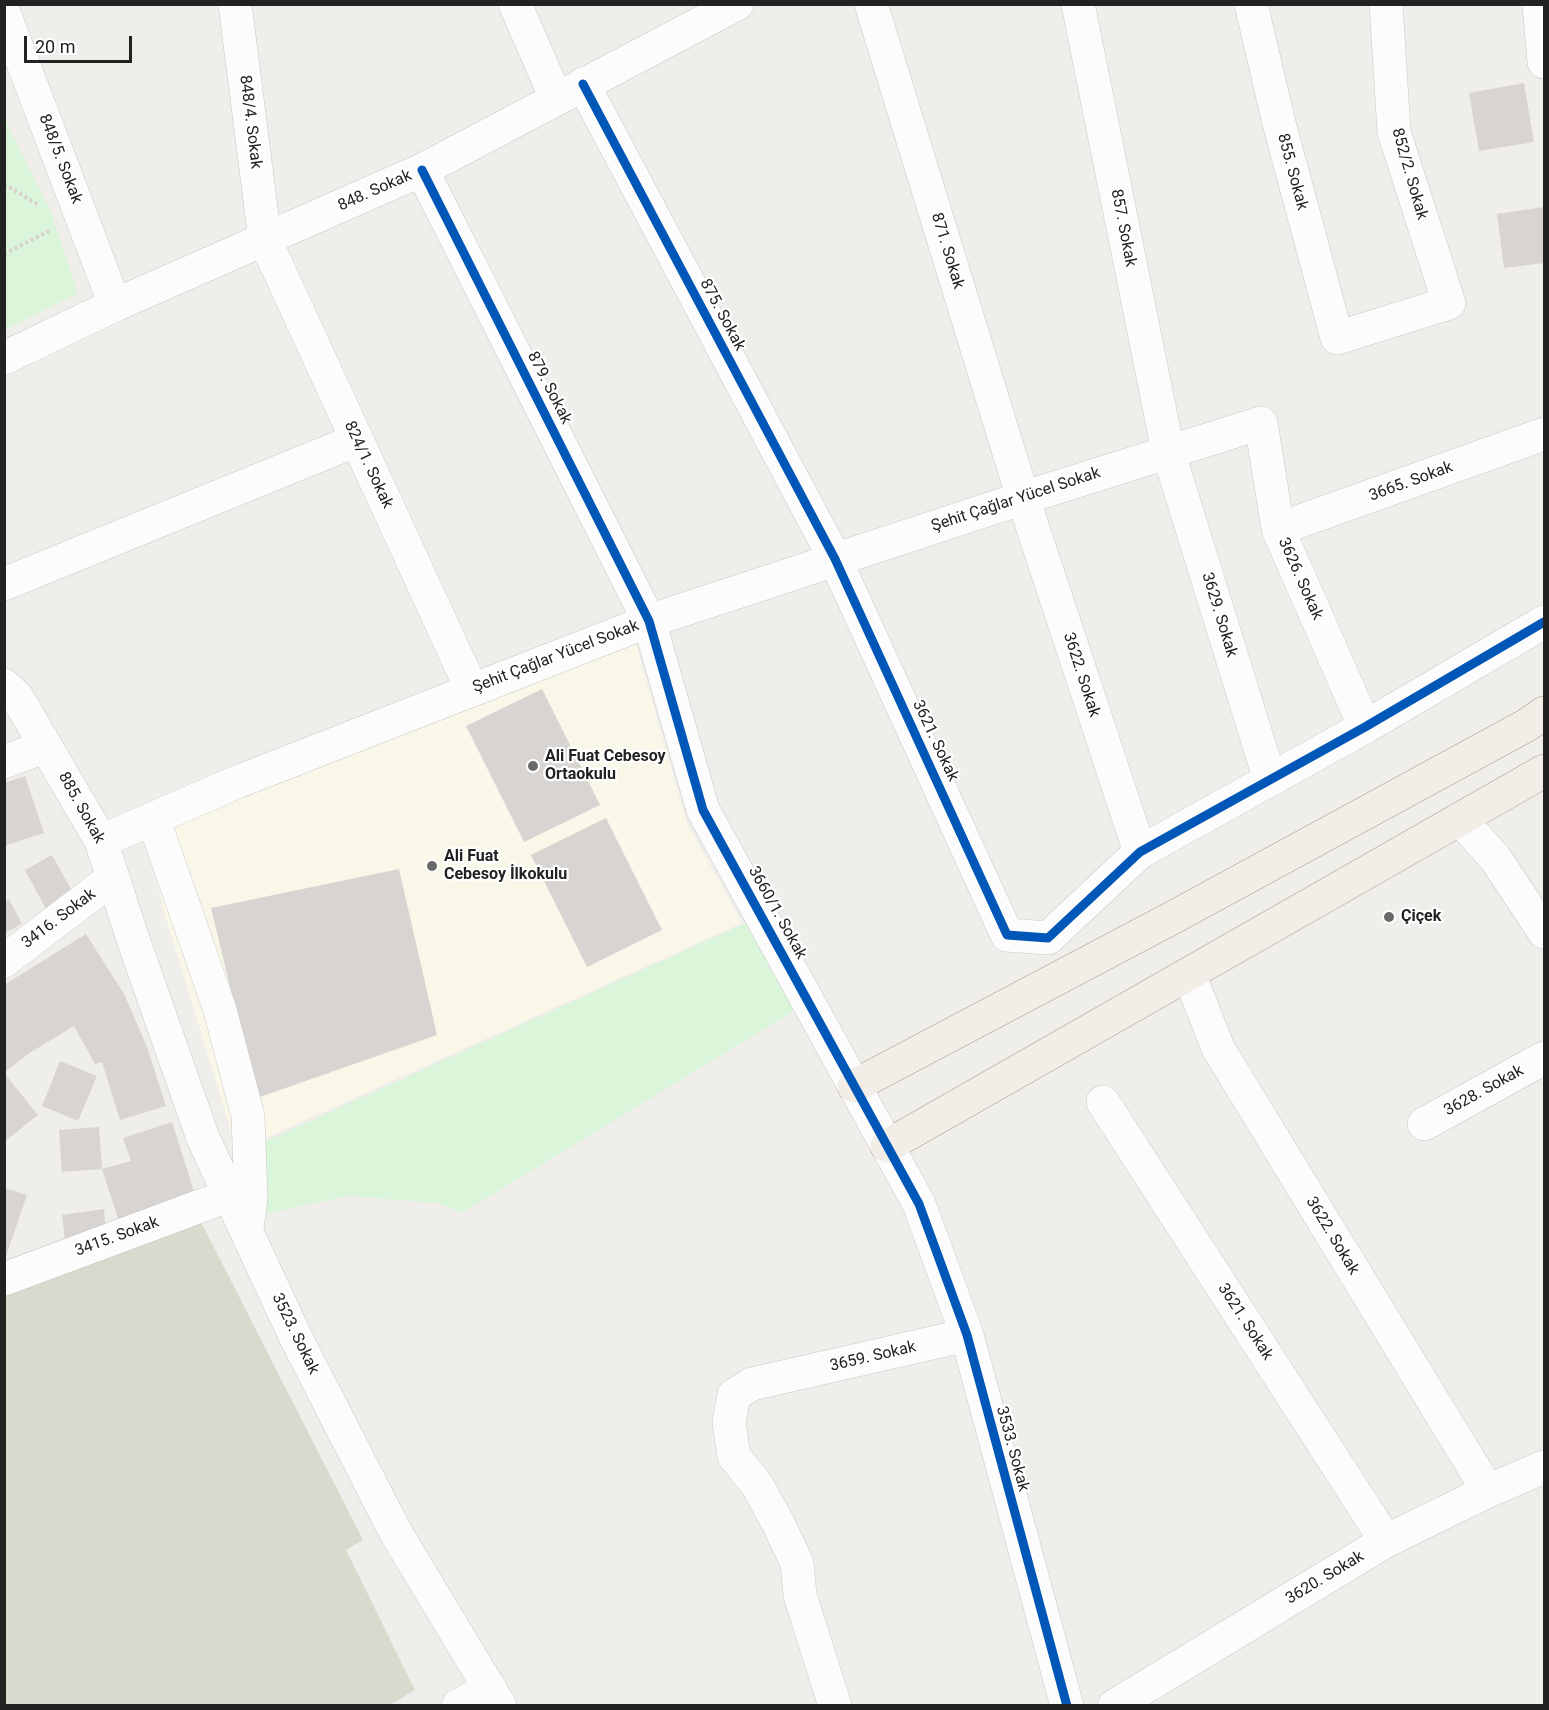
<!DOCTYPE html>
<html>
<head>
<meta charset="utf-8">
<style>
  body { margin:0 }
  #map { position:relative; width:1549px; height:1710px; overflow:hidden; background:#f0eeeb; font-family:Roboto,sans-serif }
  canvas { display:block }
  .frame { position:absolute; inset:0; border:6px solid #222; pointer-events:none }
  .scale { position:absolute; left:24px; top:36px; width:108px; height:27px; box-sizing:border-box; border:3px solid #222; border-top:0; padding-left:8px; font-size:18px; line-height:21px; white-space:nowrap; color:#222; -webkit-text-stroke:4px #fff; paint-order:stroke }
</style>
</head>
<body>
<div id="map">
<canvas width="1549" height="1710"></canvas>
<div class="frame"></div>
<div class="scale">20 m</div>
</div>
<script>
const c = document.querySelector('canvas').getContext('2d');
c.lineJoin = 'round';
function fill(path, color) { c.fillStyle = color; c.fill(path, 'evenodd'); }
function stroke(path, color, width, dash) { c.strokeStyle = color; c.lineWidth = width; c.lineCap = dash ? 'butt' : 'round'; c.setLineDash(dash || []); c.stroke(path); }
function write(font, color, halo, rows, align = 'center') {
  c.font = font + ' Roboto,sans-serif'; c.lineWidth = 4.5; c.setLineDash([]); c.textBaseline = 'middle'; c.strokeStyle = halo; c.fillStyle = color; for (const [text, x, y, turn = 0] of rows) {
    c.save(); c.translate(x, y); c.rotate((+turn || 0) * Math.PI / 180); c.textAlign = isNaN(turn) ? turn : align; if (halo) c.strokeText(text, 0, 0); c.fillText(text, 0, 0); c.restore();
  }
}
fill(new Path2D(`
  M633 634 687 823 742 923 237 1151 162 905 146 828Z`), '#f8f7e8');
fill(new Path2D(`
  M199 1218 363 1540 346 1550 415 1690 388 1706 5 1705 4 1292Z`), '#d9d9cd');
fill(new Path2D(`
  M4 118 51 212 78 293 5 330Z
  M746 923 794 1011 462 1213 438 1203 348 1196 261 1215 242 1152Z`), '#daf5da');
fill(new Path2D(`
  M1524 83 1534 142 1479 151 1469 93Z
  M1544 207V263L1504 268 1497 214Z
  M542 689 600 805 524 842 466 726Z
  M25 776 44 833 4 846V783Z
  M606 818 662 930 587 967 531 855Z
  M52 855 74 894 46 909 25 870Z
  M399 869 437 1035 257 1098 211 908Z
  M9 899 22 924 4 933V902Z
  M86 934 124 994 147 1047 166 1106 120 1120 102 1062 95 1064 74 1026 28 1054 4 1073V985Z
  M60 1061 97 1076 78 1121 42 1106Z
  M4 1073 38 1115 4 1142Z
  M172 1122 197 1201 120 1225 102 1169 131 1161 123 1138Z
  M99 1127 102 1169 62 1172 59 1130Z
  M4 1188 27 1195 4 1262Z
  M104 1209 106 1237 66 1249 62 1215Z`), '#d7d4d2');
const street = new Path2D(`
  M235 4 265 240 472 690
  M515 4 556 98
  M871 4 1023 498 1140 852
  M1078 4 1168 451 1270 780
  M1251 4 1279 123 1337 338 1449 303 1394 132 1386 4
  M1539 4 1544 62
  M4 13 115 305
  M583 84 835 559 1007 935 1048 938 1140 852 1365 727 1544 622
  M422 170 649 621 703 810 919 1204 967 1335 1067 1706
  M4 358 115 305 422 170 737 4
  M1278 529 1544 434
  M4 584 357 440
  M4 685 17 697 101 841 134 942 203 1138 296 1338 396 1533 500 1706
  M4 762 46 746
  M153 818 220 1010 248 1116 251 1198 247 1229
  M1460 819 1495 858 1544 932
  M101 841 237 782 649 621 1023 498 1261 423 1278 529 1365 727
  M4 961 113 878
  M1189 974 1218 1048 1488 1491
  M1103 1102 1386 1541
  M1424 1124 1544 1058
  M4 1279 230 1195
  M458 1706 490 1688
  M835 1706 800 1595 797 1563 778 1523 757 1485 734 1456 729 1423 734 1395 752 1384 967 1335
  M1114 1706 1386 1541 1488 1491 1544 1467`);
const primary = new Path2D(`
  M854 1086 1172 918 1527 725 1544 713
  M887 1146 1544 771`);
stroke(street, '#c9c8c7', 34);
stroke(primary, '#a79c86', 34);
stroke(new Path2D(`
  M4 184 37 204
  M4 254 49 231`), '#dccecd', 4, [3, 3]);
stroke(street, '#fdfcfc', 33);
stroke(primary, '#f3ede7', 33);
stroke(new Path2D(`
  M583 84 835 559 1007 935 1048 938 1140 852 1365 727 1544 622
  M422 170 649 621 703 810 919 1204 967 1335 1067 1706`), '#0057b8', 9);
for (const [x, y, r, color] of [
  [533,766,6,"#6a6968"],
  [432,866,6,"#6a6968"],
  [1389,917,6,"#6a6968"]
]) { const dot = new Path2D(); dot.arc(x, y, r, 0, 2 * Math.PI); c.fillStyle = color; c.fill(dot); stroke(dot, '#fff', 2); }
write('16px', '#222', '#fff', [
  ["848/4. Sokak",250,122,83],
  ["848/5. Sokak",60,159,69],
  ["855. Sokak",1292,172,75],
  ["852/2. Sokak",1409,174,74],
  ["848. Sokak",375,191,-24],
  ["857. Sokak",1123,228,79],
  ["871. Sokak",947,251,73],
  ["875. Sokak",722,315,62],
  ["879. Sokak",549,388,63],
  ["824/1. Sokak",368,465,65],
  ["3665. Sokak",1411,482,-20],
  ["Şehit Çağlar Yücel Sokak",1016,500,-18],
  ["3626. Sokak",1300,579,66],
  ["3629. Sokak",1219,615,73],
  ["Şehit Çağlar Yücel Sokak",556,657,-21],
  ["3622. Sokak",1081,675,72],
  ["3621. Sokak",935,741,65],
  ["885. Sokak",81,808,61],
  ["3660/1. Sokak",777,913,61],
  ["3416. Sokak",59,919,-37],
  ["3628. Sokak",1484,1091,-29],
  ["3622. Sokak",1332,1236,59],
  ["3415. Sokak",117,1237,-20],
  ["3621. Sokak",1245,1322,57],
  ["3523. Sokak",295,1334,64],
  ["3659. Sokak",873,1357,-13],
  ["3533. Sokak",1012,1449,75],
  ["3620. Sokak",1325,1578,-31]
]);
write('bold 16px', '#222', '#fff', [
  ["Ali Fuat Cebesoy",545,757],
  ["Ortaokulu",545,775],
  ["Ali Fuat",444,857],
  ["Cebesoy İlkokulu",444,875],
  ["Çiçek",1401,917]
], 'left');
</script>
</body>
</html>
